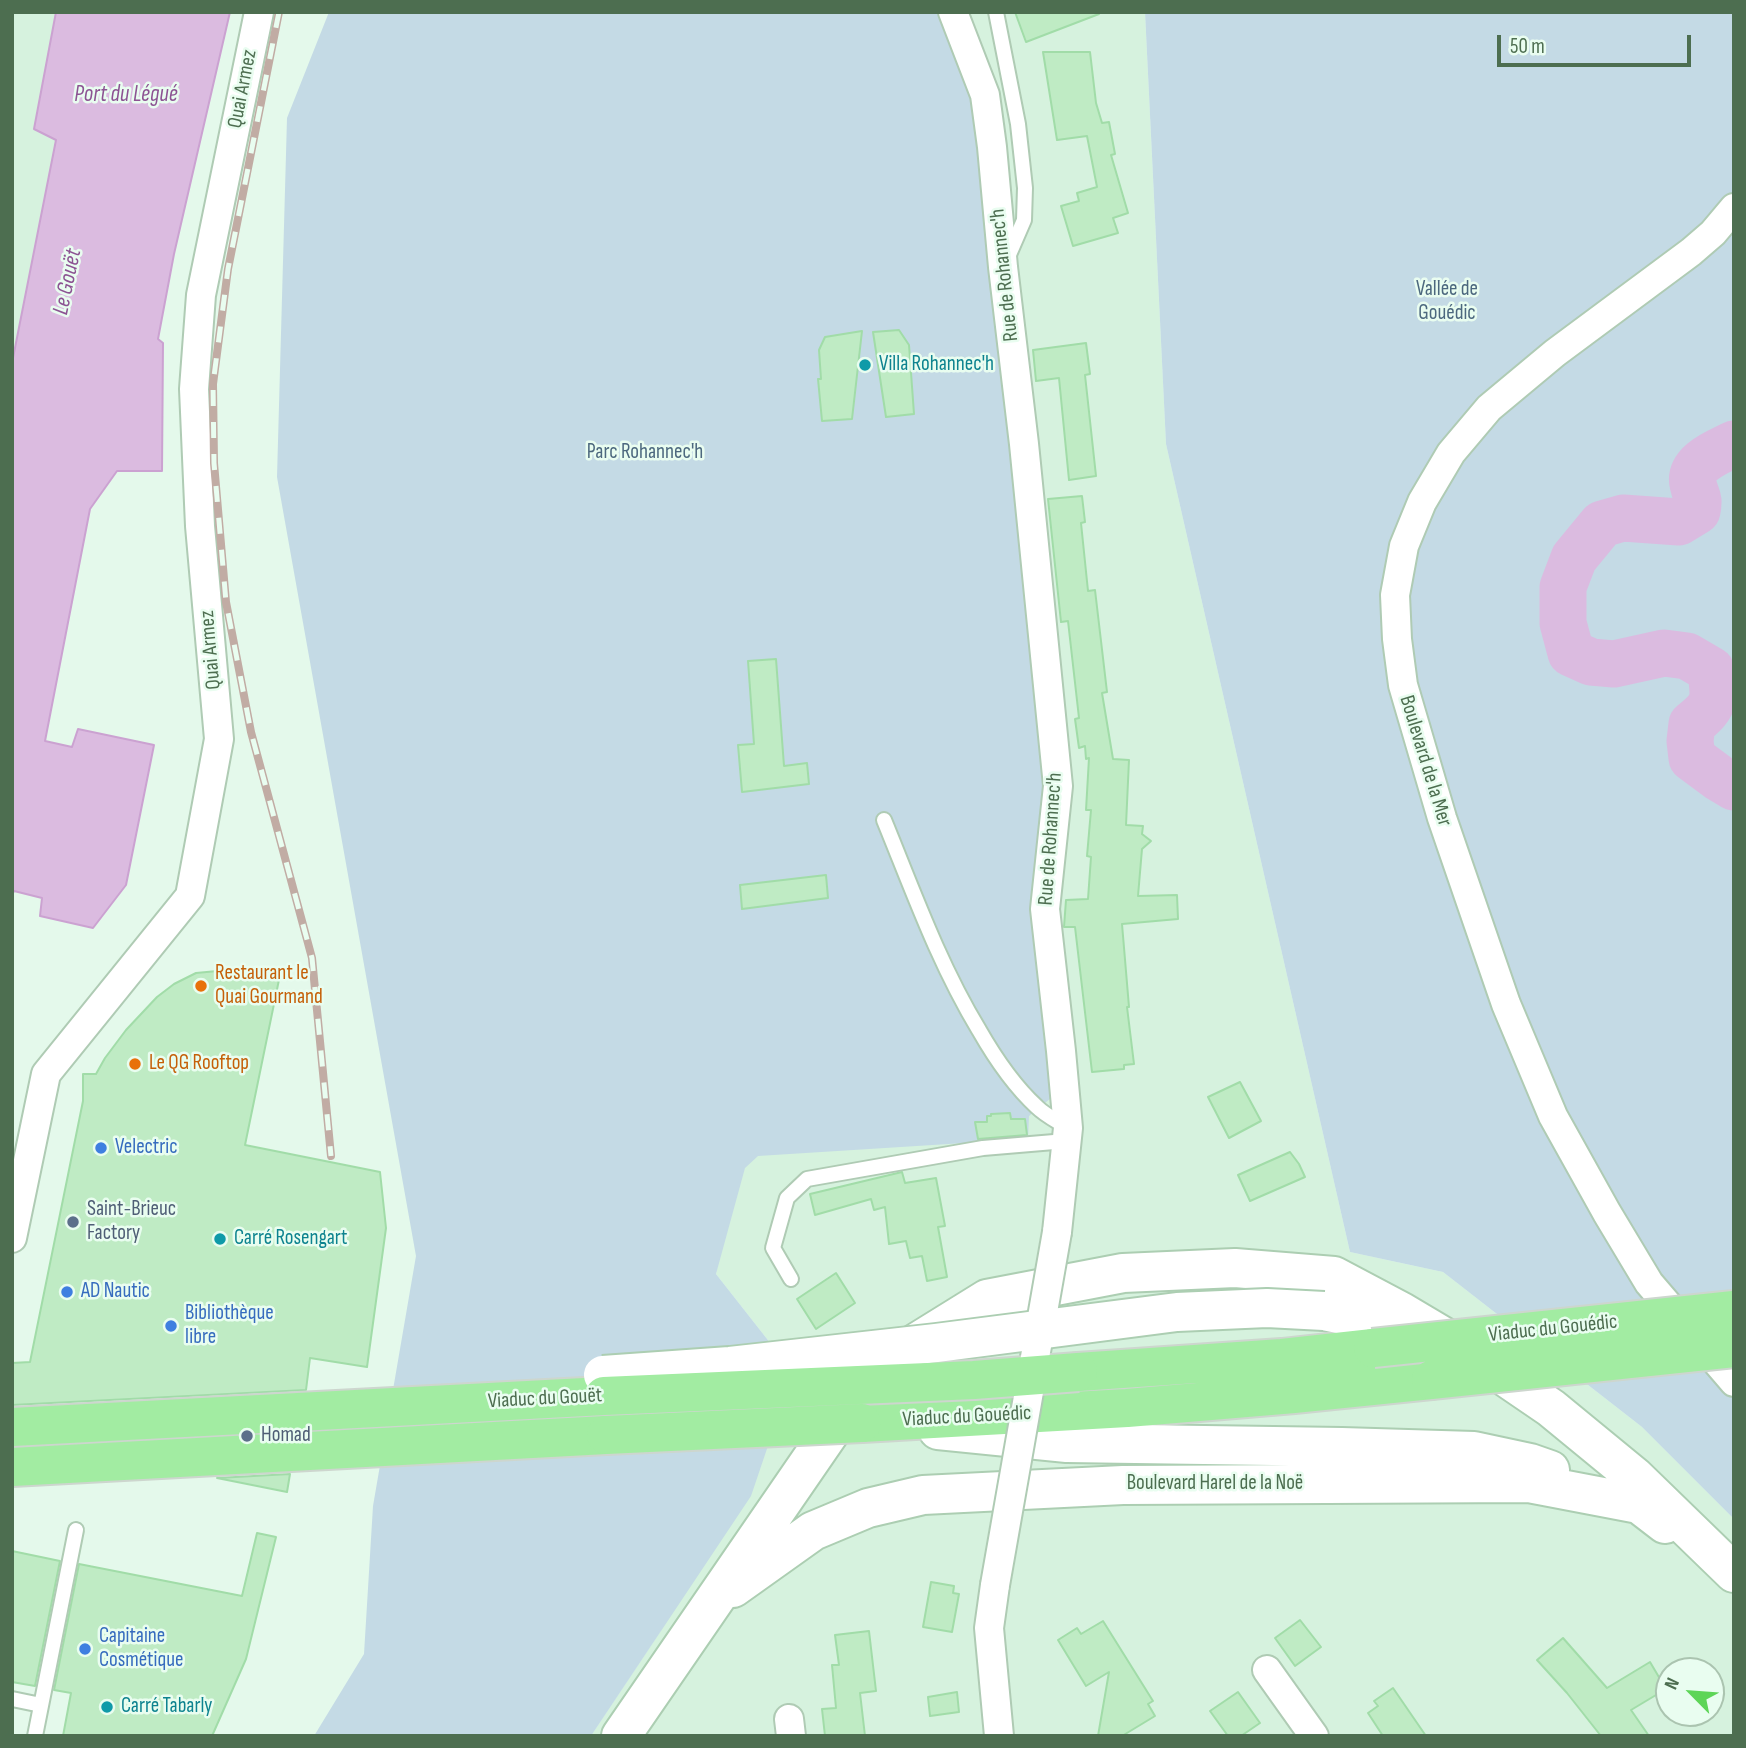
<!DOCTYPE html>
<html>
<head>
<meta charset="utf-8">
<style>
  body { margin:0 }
  #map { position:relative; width:1746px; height:1748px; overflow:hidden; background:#e4f9eb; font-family:"Sofia Sans Condensed",sans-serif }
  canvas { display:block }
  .frame { position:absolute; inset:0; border:14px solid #4d6e50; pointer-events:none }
  .north { position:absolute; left:1655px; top:1657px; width:70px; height:70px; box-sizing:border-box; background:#e9fdf0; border:2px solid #abc4b0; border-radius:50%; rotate:295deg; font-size:19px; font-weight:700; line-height:28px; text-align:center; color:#4d6e50 }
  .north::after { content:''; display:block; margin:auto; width:24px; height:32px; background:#5dd557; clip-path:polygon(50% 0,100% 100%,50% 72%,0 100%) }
  .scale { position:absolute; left:1497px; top:35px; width:194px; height:32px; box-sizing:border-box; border:4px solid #4d6e50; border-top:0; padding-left:9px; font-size:21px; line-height:24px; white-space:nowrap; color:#4d6e50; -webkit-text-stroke:5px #e9fdf0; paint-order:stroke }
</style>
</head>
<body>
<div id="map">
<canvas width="1746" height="1748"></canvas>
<div class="frame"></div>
<div class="north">N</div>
<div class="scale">50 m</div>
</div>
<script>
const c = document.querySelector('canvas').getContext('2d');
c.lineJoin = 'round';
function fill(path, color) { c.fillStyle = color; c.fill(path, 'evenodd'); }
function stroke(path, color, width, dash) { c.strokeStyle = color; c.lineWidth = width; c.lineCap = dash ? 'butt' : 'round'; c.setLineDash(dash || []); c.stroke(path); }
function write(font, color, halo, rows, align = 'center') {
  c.font = font + ' "Sofia Sans Condensed",sans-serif'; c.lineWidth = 5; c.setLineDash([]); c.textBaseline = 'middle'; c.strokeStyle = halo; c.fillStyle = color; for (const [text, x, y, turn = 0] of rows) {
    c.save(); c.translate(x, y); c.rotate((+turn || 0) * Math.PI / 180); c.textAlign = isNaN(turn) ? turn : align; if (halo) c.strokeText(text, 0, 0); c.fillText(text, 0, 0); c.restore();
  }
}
fill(new Path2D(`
  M12 12H56L34 129 56 139 12 363Z
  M950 12H1145L1166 444 1350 1252 1443 1272 1642 1427 1734 1519V1736H591L660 1632 793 1372 716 1274ZM1669 1671H1711V1713H1669Z`), '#d6f2de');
fill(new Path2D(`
  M329 12H943L978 106 1045 772 1032 921 1051 1098 1029 1116 1028 1139 758 1156 745 1168 716 1274 793 1372 751 1496 591 1736H314L364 1654 373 1506 416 1256 277 477 287 118Z
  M1145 12H1734V1519L1642 1427 1443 1272 1350 1252 1166 444Z`), '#c4dae5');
const water = new Path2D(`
  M56 12H230L174 254 158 339 163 343 162 471H117L90 509 45 741 72 747 78 729 154 745 126 885 93 928 40 916 42 898 14 891 12 895V363L56 140 34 129Z`);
fill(water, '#dbbbe0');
stroke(water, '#cba2d1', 2);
stroke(new Path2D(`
  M1734 444C1718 452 1688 463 1693 484 1696 498 1700 496 1697 511L1679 522 1623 518 1602 524 1574 558 1563 587V623L1571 653 1591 662 1614 664 1664 653 1687 656 1711 670C1714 700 1717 704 1692 724L1690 741 1692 758 1719 778 1734 787`), '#dbbbe0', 47);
const building = new Path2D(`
  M1015 12H1099V14L1026 42Z
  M1043 52H1090L1096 103 1102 123 1109 122 1115 154 1111 155 1128 213 1113 218 1118 233 1073 246 1061 206 1079 201 1077 193 1097 187 1087 136 1057 140Z
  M899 330 909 345 914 414 886 417 873 332Z
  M862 331 852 419 822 421 818 379H821L819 350 825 337Z
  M1086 343 1090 374 1085 375 1096 476 1069 480 1059 378 1036 381 1033 350Z
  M1082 496 1085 522 1081 523 1088 591 1095 590 1107 692 1102 693 1113 759 1129 760 1126 825 1143 826 1142 834 1151 841 1142 849 1138 896 1177 895 1178 919 1122 924 1129 1007H1127L1134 1064 1124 1065V1069L1092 1072 1075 927H1064L1066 900 1088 899 1091 857 1087 856 1091 810H1086L1089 758 1086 759 1085 746 1079 748 1075 719 1079 718 1068 621 1061 622 1048 499Z
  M776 659 784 766 807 763 809 784 742 792 738 745 754 744 748 661Z
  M826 875 828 898 742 909 740 885Z
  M239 969 238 971 281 970 245 1145 380 1172 386 1228 367 1367 310 1358 306 1390 12 1405V1363L30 1362 83 1101V1074H96L105 1058 126 1030 157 997 174 984 196 973Z
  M1240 1082 1261 1121 1229 1138 1208 1097Z
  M1010 1113 1011 1119H1025L1027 1135 978 1139 975 1122H987V1116H991V1114Z
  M1290 1152 1299 1164 1305 1177 1250 1201 1238 1175Z
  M902 1172 905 1183 936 1178 945 1226 938 1227 947 1277 927 1281 922 1256 910 1258 906 1241 889 1244 885 1207 874 1210 871 1199 815 1215 810 1194Z
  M836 1273 855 1303 816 1329 797 1299Z
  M290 1474 287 1492 217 1478Z
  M257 1533 276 1537 246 1659 212 1736H63L71 1693 54 1690 79 1564 242 1596Z
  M12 1551 60 1561 35 1686 12 1682Z
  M931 1582 954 1586 953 1593 959 1594 952 1632 923 1627Z
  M1300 1620 1321 1647 1295 1666 1275 1638Z
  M1103 1621 1153 1701 1148 1704 1155 1716 1122 1736H1098L1109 1672 1086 1686 1058 1640 1077 1628 1081 1634Z
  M869 1631 876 1691 860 1693 865 1736H825L822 1709 836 1708 832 1665H839L835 1635Z
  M1563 1638 1607 1688 1650 1662 1666 1689 1631 1710 1649 1736H1601L1567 1693 1537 1660Z
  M1393 1688 1426 1736H1383L1368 1713 1378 1706 1374 1701Z
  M957 1692 959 1712 930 1716 928 1697Z
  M1238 1692 1260 1723 1241 1736H1228L1210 1711Z`);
fill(building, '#bfebc4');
stroke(building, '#a1dca8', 2);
const lane = new Path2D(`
  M996 12 1018 124 1025 188 1024 220 1008 257
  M884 820C913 891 939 964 979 1030 995 1058 1013 1085 1037 1107 1045 1115 1057 1121 1068 1128
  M791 1279 773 1248 787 1198 807 1179 983 1148 1066 1141
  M12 1699 41 1705
  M35 1736 76 1530`);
const street = new Path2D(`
  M953 12 985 95 992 147 1003 267 1024 444 1058 786 1045 909 1061 1051 1068 1128 1057 1232
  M1734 208 1713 233 1691 252 1555 353 1489 408 1451 453 1422 502 1404 546 1395 595 1397 639 1403 685 1442 818 1506 1004 1553 1116 1607 1213 1649 1283 1734 1382
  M12 1238 46 1074 190 896 219 739 200 526 194 389 201 295 259 12
  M995 1585 989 1628 999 1736
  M1267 1670 1314 1736
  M789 1719 791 1736`);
const secondary = new Path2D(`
  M1324 1311 1354 1317 1407 1344
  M907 1351 916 1343 987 1299 1123 1273 1235 1268 1334 1276 1402 1312 1466 1350 1551 1408 1635 1477 1734 1573
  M938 1430 1067 1443 1342 1447 1474 1451 1530 1463 1550 1470
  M733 1588 813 1531 868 1508 923 1495 1123 1485 1529 1483 1639 1504 1665 1524
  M621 1736 852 1400`);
const highway = new Path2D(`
  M1078 1372 1282 1358 1373 1348
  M862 1423 1127 1408 1294 1394 1431 1380
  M12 1427 604 1396
  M12 1467 606 1435`);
stroke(lane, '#afcbb4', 18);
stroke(street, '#afcbb4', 32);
stroke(secondary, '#acceb2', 42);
stroke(highway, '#cdd6ce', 42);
stroke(lane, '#fff', 14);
stroke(street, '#fff', 28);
stroke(secondary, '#fff', 38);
stroke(highway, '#a2eca2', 38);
const rail = new Path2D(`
  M279 12 228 269 213 384 214 463 226 602 251 732 312 958 331 1156`);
stroke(rail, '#c1aca4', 8);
stroke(rail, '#e9fdf0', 5, [16]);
const streetBridge = new Path2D(`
  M995 1585 1057 1232`);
const secondaryBridge = new Path2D(`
  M603 1375 730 1366 936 1343 1177 1312 1267 1308 1324 1311`);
const highwayBridge = new Path2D(`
  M1373 1348 1734 1310
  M1431 1380 1734 1348
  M604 1396 974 1380 1078 1372
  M606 1435 862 1423`);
stroke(streetBridge, '#afcbb4', 32, []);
stroke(secondaryBridge, '#acceb2', 42, []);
stroke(highwayBridge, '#cdd6ce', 42, []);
stroke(streetBridge, '#fff', 28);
stroke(secondaryBridge, '#fff', 38);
stroke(highwayBridge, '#a2eca2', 38);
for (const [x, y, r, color] of [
  [865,365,7,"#0f9aa8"],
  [201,986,7,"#e8710a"],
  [135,1064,7,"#e8710a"],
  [101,1148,7,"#3f7fe0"],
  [73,1222,7,"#5c6f8a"],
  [220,1239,7,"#0f9aa8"],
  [67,1292,7,"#3f7fe0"],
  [171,1326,7,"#3f7fe0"],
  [247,1436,7,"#5c6f8a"],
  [85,1649,7,"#3f7fe0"],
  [107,1707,7,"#0f9aa8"]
]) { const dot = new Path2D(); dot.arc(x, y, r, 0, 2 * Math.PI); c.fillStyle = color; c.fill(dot); stroke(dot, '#e9fdf0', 2.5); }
write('21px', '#4d6e50', '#e9fdf0', [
  ["Quai Armez",243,89,-79],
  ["Rue de Rohannec'h",1005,275,-96],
  ["Quai Armez",211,650,-95],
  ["Boulevard de la Mer",1425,761,73],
  ["Rue de Rohannec'h",1051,839,-86],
  ["Viaduc du Gouédic",1553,1329,-6],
  ["Viaduc du Gouët",545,1399,-3],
  ["Viaduc du Gouédic",967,1417,-3],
  ["Boulevard Harel de la Noë",1215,1484]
]);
write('21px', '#4c687e', '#e9fdf0', [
  ["Vallée de",1447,290],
  ["Gouédic",1447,314],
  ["Parc Rohannec'h",645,453]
]);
write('21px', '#0d838f', '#e9fdf0', [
  ["Villa Rohannec'h",879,365],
  ["Carré Rosengart",234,1239],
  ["Carré Tabarly",121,1707]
], 'left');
write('21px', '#c56008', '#e9fdf0', [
  ["Restaurant le",215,974],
  ["Quai Gourmand",215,998],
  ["Le QG Rooftop",149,1064]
], 'left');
write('21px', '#366cbe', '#e9fdf0', [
  ["Velectric",115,1148],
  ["AD Nautic",81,1292],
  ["Bibliothèque",185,1314],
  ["libre",185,1338],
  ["Capitaine",99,1637],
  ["Cosmétique",99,1661]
], 'left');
write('21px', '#4e5e75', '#e9fdf0', [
  ["Saint-Brieuc",87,1210],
  ["Factory",87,1234],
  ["Homad",261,1436]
], 'left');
write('italic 23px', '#8c5393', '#e9fdf0', [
  ["Port du Légué",126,95],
  ["Le Gouët",68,282,-78]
]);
</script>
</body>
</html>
